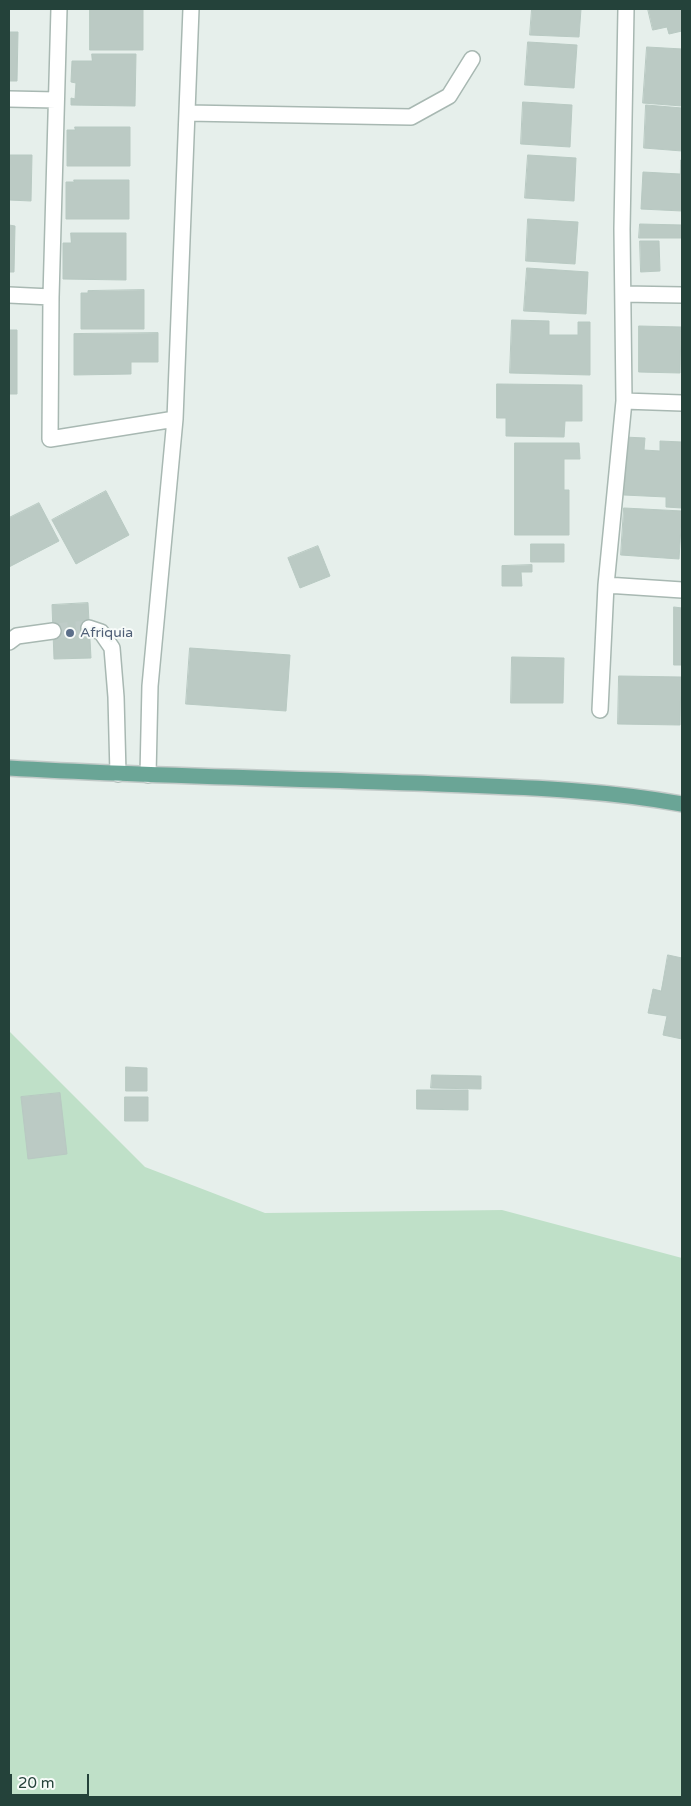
<!DOCTYPE html>
<html>
<head>
<meta charset="utf-8">
<style>
  body { margin:0 }
  #map { position:relative; width:691px; height:1806px; overflow:hidden; background:#e6efeb; font-family:"Varela Round",sans-serif }
  canvas { display:block }
  .frame { position:absolute; inset:0; border:10px solid #24423a; pointer-events:none }
  .scale { position:absolute; left:10px; top:1774px; width:79px; height:22px; box-sizing:border-box; border:2px solid #24423a; border-top:0; padding-left:6px; font-size:15px; line-height:18px; white-space:nowrap; color:#24423a; -webkit-text-stroke:4px #f7fbf9; paint-order:stroke }
</style>
</head>
<body>
<div id="map">
<canvas width="691" height="1806"></canvas>
<div class="frame"></div>
<div class="scale">20 m</div>
</div>
<script>
const c = document.querySelector('canvas').getContext('2d');
c.lineJoin = 'round';
function fill(path, color) { c.fillStyle = color; c.fill(path, 'evenodd'); }
function stroke(path, color, width, dash) { c.strokeStyle = color; c.lineWidth = width; c.lineCap = dash ? 'butt' : 'round'; c.setLineDash(dash || []); c.stroke(path); }
function write(font, color, halo, rows, align = 'center') {
  c.font = font + ' "Varela Round",sans-serif'; c.lineWidth = 4; c.setLineDash([]); c.textBaseline = 'middle'; c.strokeStyle = halo; c.fillStyle = color; for (const [text, x, y, turn = 0] of rows) {
    c.save(); c.translate(x, y); c.rotate((+turn || 0) * Math.PI / 180); c.textAlign = isNaN(turn) ? turn : align; if (halo) c.strokeText(text, 0, 0); c.fillText(text, 0, 0); c.restore();
  }
}
fill(new Path2D(`
  M9 1031 145 1167 265 1213 502 1210 682 1258V1797H9Z`), '#bfe0c8');
const building = new Path2D(`
  M90 9H143V50H90Z
  M532 9H581L579 37 530 35Z
  M648 9H682V31L669 34 667 27 653 30Z
  M9 32H18L17 81H9Z
  M528 42 577 45 574 88 525 85Z
  M647 47 682 49V106L643 103Z
  M92 54H136L135 106 71 105V98L75 99 76 83 71 82 72 61H92Z
  M523 102 572 105 570 147 521 144Z
  M646 105 682 108V151L644 148Z
  M75 127H130V166H67V130H75Z
  M9 155H32L31 201 9 200Z
  M528 155 576 158 574 201 525 198Z
  M681 160H682V211L641 209 643 172 680 174Z
  M74 180H129V219H66V182H74Z
  M528 219 578 222 575 264 526 261Z
  M640 224 682 225V238H639Z
  M9 225 15 226 14 272H9Z
  M71 233H126V280L63 279V243H71Z
  M640 241H659L660 271 641 272Z
  M527 268 588 272 586 314 524 311Z
  M144 290V329H81V293H88V291Z
  M512 320 549 321V335H578V322H590V375L510 373Z
  M639 326 681 327 680 373 639 372Z
  M9 330H17V394H9Z
  M158 333V362H131V374L74 375V334Z
  M497 384 582 385V421H565L564 437 506 436V418H497Z
  M624 437 645 438 644 450 660 451V441L682 442V508L666 507V497L624 495 625 470H622Z
  M515 443H579L580 459H564V490H569V535H515Z
  M106 491 129 535 76 564 52 520Z
  M39 503 59 541 9 567V518Z
  M624 508 682 511 679 559 621 555Z
  M531 544H564V562H531Z
  M318 546 330 576 300 588 288 558Z
  M532 565V572H521L522 586H502V566Z
  M88 603 91 658 54 659 52 605Z
  M674 607 682 608V665H674Z
  M190 648 290 655 286 711 186 704Z
  M512 657 564 658 563 703H511Z
  M619 676 681 677 680 725 618 724Z
  M668 955 682 958V1039L663 1035 667 1016 648 1013 653 989 661 991Z
  M126 1067 147 1068V1091H126Z
  M432 1075 481 1076V1089L431 1088Z
  M417 1090H468V1110L417 1109Z
  M60 1093 67 1154 28 1159 21 1097Z
  M125 1097H148V1121H125Z`);
fill(building, '#bbcac4');
stroke(building, '#b8c9c2', 1);
stroke(new Path2D(`
  M53 631 89 628`), '#bfccc8', 15, [15, 8]);
const minor = new Path2D(`
  M59 9 51 297 50 439 175 419
  M9 99 56 100
  M187 113 411 117 449 96 472 59
  M623 294 682 295
  M9 295 51 297
  M624 401 682 403
  M606 585 682 590
  M89 628 101 632 112 648 116 697 118 774
  M9 642 17 636 53 631
  M600 710 606 585 624 401 622 229 626 9
  M148 775 150 686 175 419 191 9`);
const major = new Path2D(`
  M9 768C144 776 279 778 414 783 504 787 594 788 682 804`);
stroke(minor, '#a8b8b2', 18);
stroke(major, '#c2cac8', 18);
stroke(minor, '#fff', 15);
stroke(major, '#6aa596', 15);
for (const [x, y, r, color] of [
  [70,633,5,"#5c6f8a"]
]) { const dot = new Path2D(); dot.arc(x, y, r, 0, 2 * Math.PI); c.fillStyle = color; c.fill(dot); stroke(dot, '#f7fbf9', 2); }
write('14px', '#4e5e75', '#f7fbf9', [
  ["Afriquia",80,633]
], 'left');
</script>
</body>
</html>
